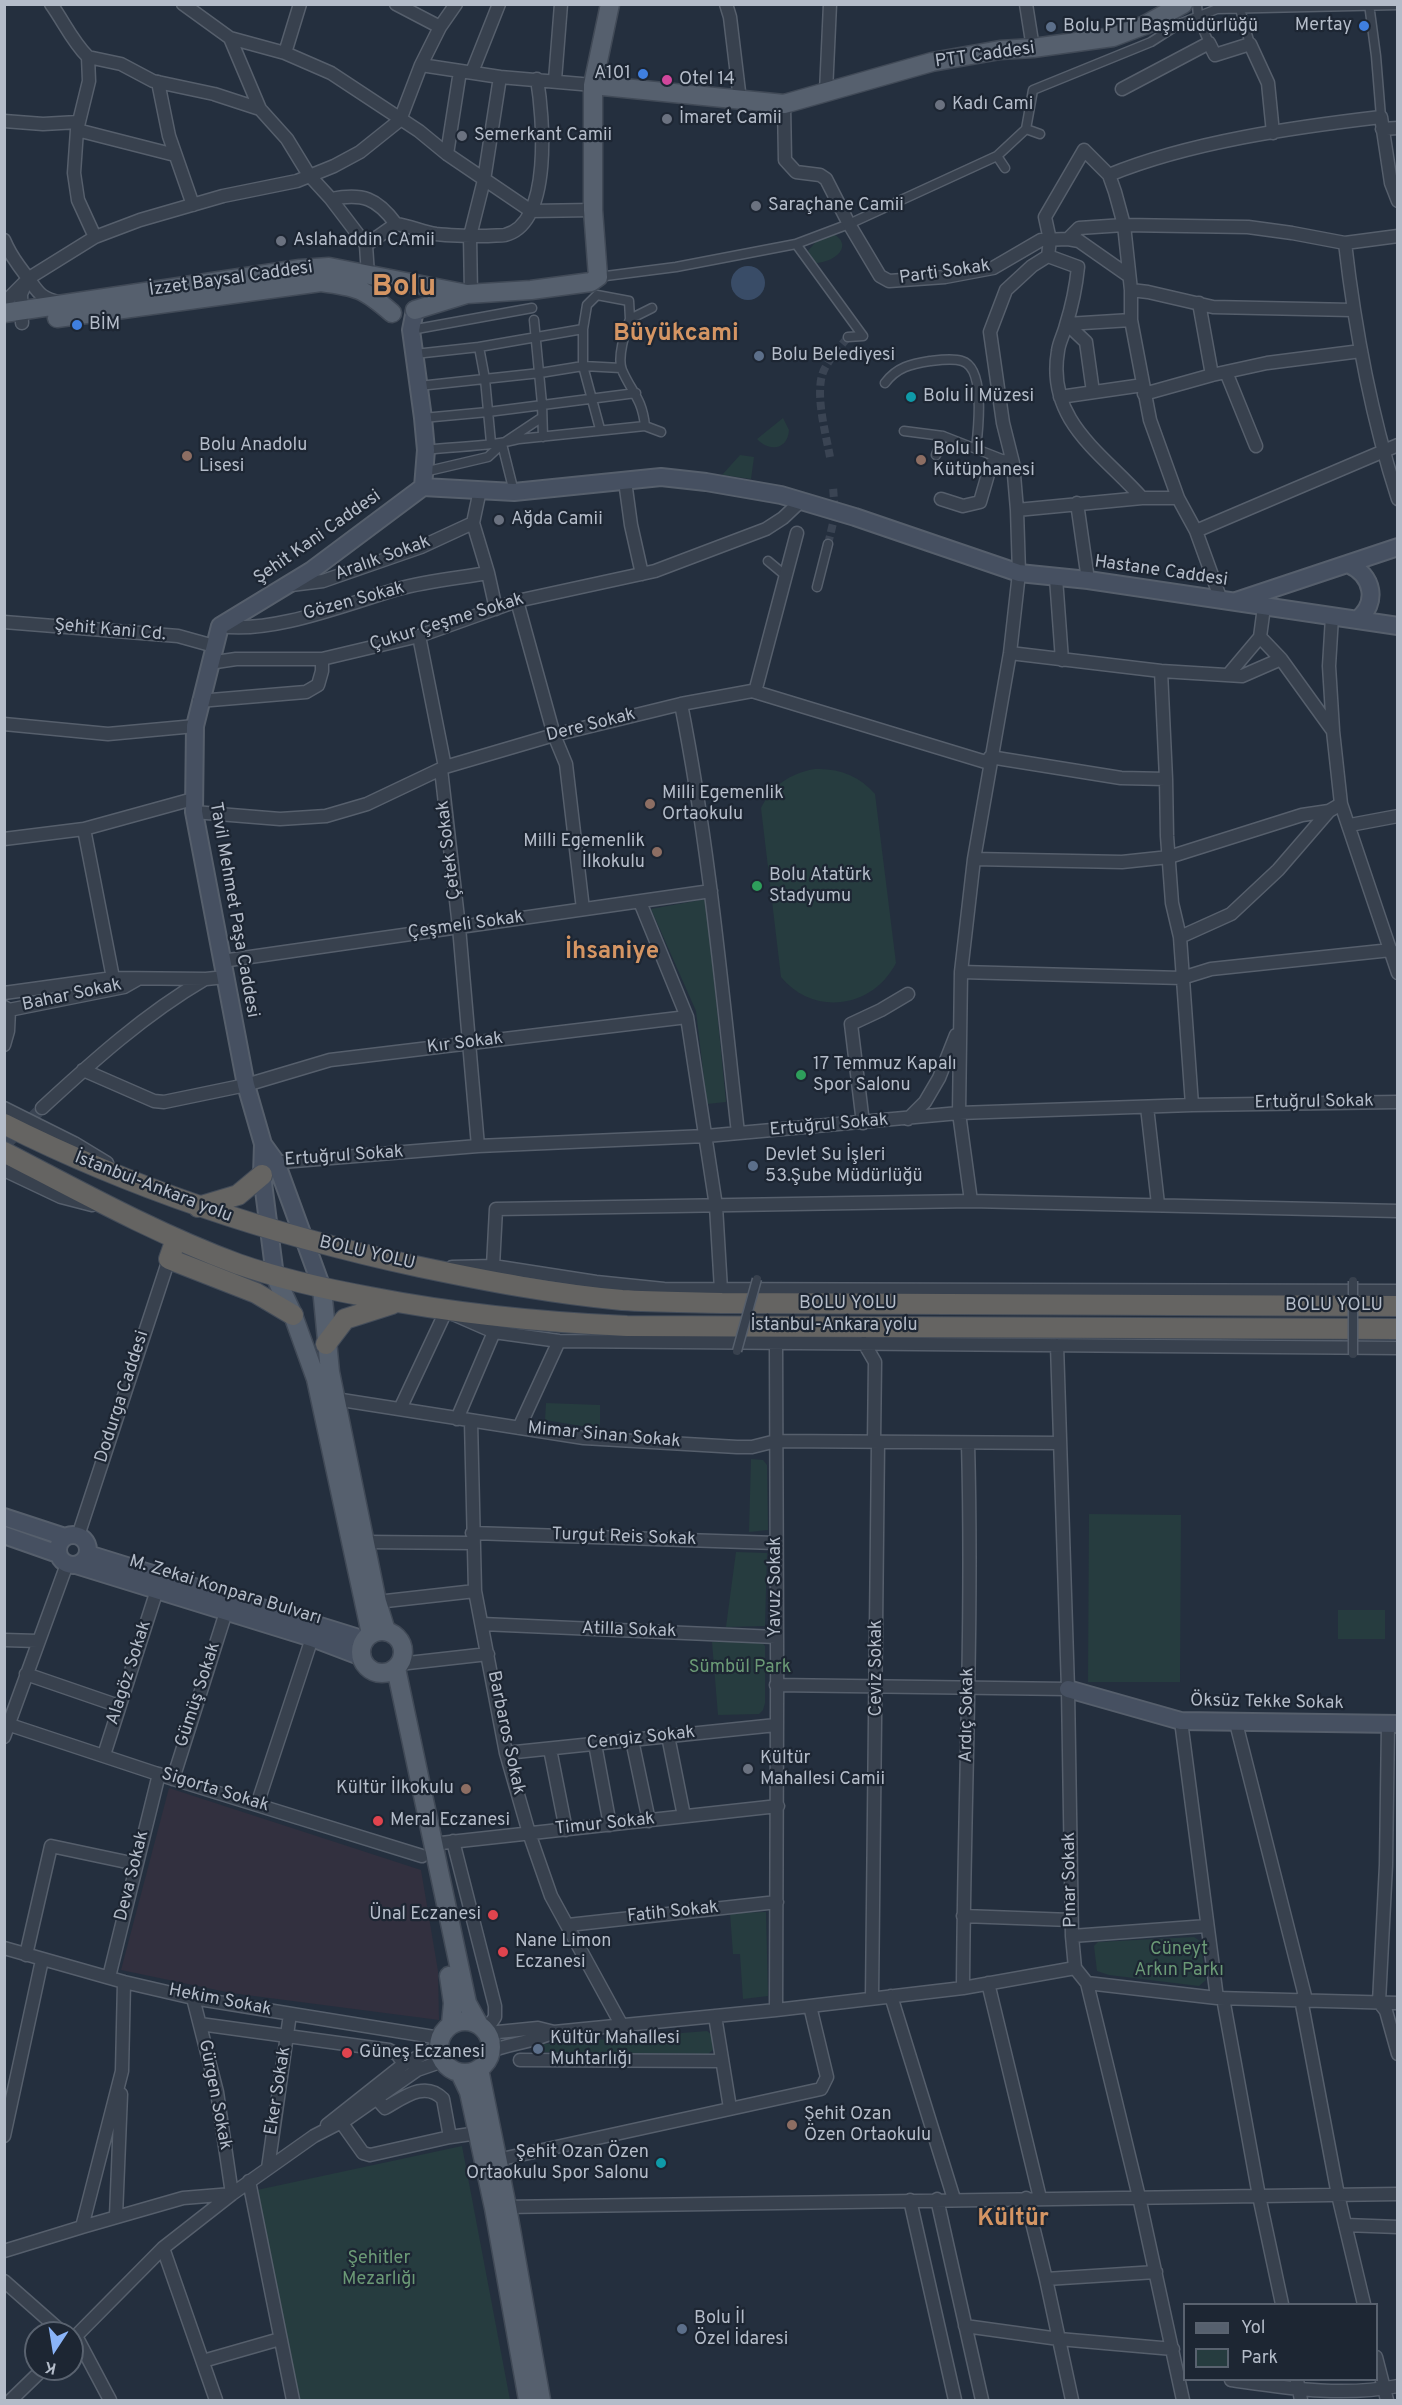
<!DOCTYPE html>
<html>
<head>
<meta charset="utf-8">
<style>
  body { margin:0 }
  #map { position:relative; width:1402px; height:2405px; overflow:hidden; background:#242f3e; font-family:Overpass,sans-serif }
  canvas { display:block }
  .frame { position:absolute; inset:0; border:6px solid #b4bcc9; pointer-events:none }
  .legend { position:absolute; left:1183px; top:2303px; width:195px; height:78px; box-sizing:border-box; background:#1d2633; border:2px solid #59626f; margin:0; padding:8px 10px; list-style:none; font-size:18px; color:#b4bcc9 }
  .legend li { display:flex; align-items:center; gap:12px; height:30px }
  .legend b { width:30px; border:2px solid #59626f }
  .north { position:absolute; left:24px; top:2321px; width:60px; height:60px; box-sizing:border-box; background:#1d2633; border:2px solid #59626f; border-radius:50%; rotate:192deg; font-size:16px; font-weight:700; line-height:24px; text-align:center; color:#b4bcc9 }
  .north::after { content:''; display:block; margin:auto; width:21px; height:27px; background:#8ab4f8; clip-path:polygon(50% 0,100% 100%,50% 72%,0 100%) }
</style>
</head>
<body>
<div id="map">
<canvas width="1402" height="2405"></canvas>
<div class="frame"></div>
<ul class="legend">
<li><b style="height:8px;background:#56606e"></b>Yol</li>
<li><b style="height:16px;background:#263c3f"></b>Park</li>
</ul>
<div class="north">K</div>
</div>
<script>
const c = document.querySelector('canvas').getContext('2d');
c.lineJoin = 'round';
function fill(path, color) { c.fillStyle = color; c.fill(path, 'evenodd'); }
function stroke(path, color, width, dash) { c.strokeStyle = color; c.lineWidth = width; c.lineCap = dash ? 'butt' : 'round'; c.setLineDash(dash || []); c.stroke(path); }
function write(font, color, halo, rows, align = 'center') {
  c.font = font + ' Overpass,sans-serif'; c.lineWidth = 4.5; c.setLineDash([]); c.textBaseline = 'middle'; c.strokeStyle = halo; c.fillStyle = color; for (const [text, x, y, turn = 0] of rows) {
    c.save(); c.translate(x, y); c.rotate((+turn || 0) * Math.PI / 180); c.textAlign = isNaN(turn) ? turn : align; if (halo) c.strokeText(text, 0, 0); c.fillText(text, 0, 0); c.restore();
  }
}
fill(new Path2D(`
  M169 1788 421 1870 438 1971 439 2020 231 1993 121 1970Z`), '#32303f');
fill(new Path2D(`
  M832 233C856 246 833 263 815 263L808 251 818 239Z
  M783 418 789 430C788 450 769 452 757 439Z
  M740 455 754 457 751 479 722 475Z
  M815 769C839 768 860 776 875 794L896 963C873 1008 814 1017 781 977L761 808C772 786 790 773 815 769Z
  M706 899 726 1102 707 1104 696 1011 651 909Z
  M546 1403 600 1405V1429L545 1420Z
  M751 1459 763 1460 767 1465 768 1530 749 1532Z
  M1089 1514 1181 1515 1180 1682H1088Z
  M736 1552 767 1553 765 1626 726 1627Z
  M1338 1610H1385V1639H1338Z
  M712 1642H762L765 1646V1703L763 1710 759 1714 718 1715Z
  M766 1912 768 1996 743 1999 740 1954H733L730 1913Z
  M1194 1937 1200 1941 1206 1980 1199 1986 1109 1975 1097 1971 1094 1946 1098 1942Z
  M707 2031 712 2035 713 2050 708 2054 534 2052 533 2045Z
  M462 2146 510 2400H299L257 2190Z`), '#263c3f');
fill(new Path2D(`
  M731 283a17 17 0 1 1 34 0a17 17 0 1 1-34 0Z`), '#394c67');
stroke(new Path2D(`
  M830 457C826 434 813 389 825 368 831 357 840 347 848 337
  M828 544 835 515 833 486`), '#3a4453', 8, [8, 4]);
stroke(new Path2D(`
  M4 1146 42 1108`), '#3a4453', 12, [12, 6]);
const pedestrian = new Path2D(`
  M1197 4 1198 17 1209 43
  M1369 4 1376 56 1381 117
  M1240 9 1250 44
  M1026 129 1040 134
  M997 156 1005 168
  M796 244 863 336 848 337
  M598 277 676 267 796 244 849 224 997 156 1026 129 1033 90 1151 42 1179 24 1217 9 1398 5
  M652 308 630 319C625 331 617 358 622 370 632 393 642 398 645 426L661 432
  M534 320 542 404 543 437
  M583 329V366L600 429
  M411 330 532 308
  M479 347 485 379 491 443
  M415 354 479 347 583 329 587 305 597 295 629 301 630 319
  M885 383C897 367 911 364 930 361 939 360 953 358 962 361 986 368 978 431 976 449
  M419 386 540 373 583 366 621 368
  M423 418 488 412 636 393
  M904 431 943 436 1007 461
  M502 444 514 492
  M426 450C457 446 490 447 519 439L645 426
  M936 455 943 436
  M424 472 488 457 502 444 541 418
  M768 561 786 576
  M817 587 828 544`);
const minor = new Path2D(`
  M51 4C64 22 72 41 88 57L89 81 77 130 74 173 78 200 95 237
  M183 4 230 38 285 53 331 73 419 131 447 154 531 211 593 210
  M396 4 440 27
  M726 4 730 17 740 100
  M1026 4 1033 48
  M230 38 260 109 287 139 309 175 331 199 366 245 368 275
  M285 53 300 4
  M88 57 121 64 153 81 214 94 260 109
  M421 65 500 77 593 85
  M472 72 499 4
  M555 80 561 4
  M158 82 169 136 193 205
  M1122 89 1209 43 1215 55 1250 44 1268 83 1273 133
  M826 92 830 4
  M784 104 785 160 796 172 820 175 826 179 849 224 880 276 889 281 945 277 993 268 1041 240 1068 239 1079 241 1129 276
  M4 121 43 124 78 122
  M1382 129 1398 128
  M77 130 175 155
  M447 154 460 71
  M1109 175C1189 142 1295 127 1381 117L1391 183 1398 201
  M331 199C363 193 377 198 396 224L366 245
  M396 224C410 226 423 232 436 234 453 236 470 236 487 236 493 235 500 236 505 235 553 223 543 115 537 79
  M1068 239 1079 228 1124 225 1248 227 1292 233 1345 243 1398 236
  M4 240C12 259 16 261 27 277 38 291 39 298 59 302
  M1345 243C1355 330 1371 416 1398 499
  M1048 256 1050 240 1045 217 1084 150 1109 175 1115 192 1124 225 1131 290V320L1150 420 1178 498 1196 531 1221 600
  M1131 290 1148 292 1213 307 1352 310
  M471 294 470 236 484 180 500 77
  M4 303 29 278 95 237 140 220 223 196 297 181 334 166 360 152 400 120 421 65 440 27 456 4
  M1199 303 1212 375
  M22 323 21 294 26 283
  M1067 324 1086 342 1093 392
  M1067 324 1131 320
  M1226 372 1256 446
  M1144 394 1212 375 1267 363 1361 351
  M1060 397 1143 385
  M625 481 631 525 642 574
  M480 490 473 523 488 573 496 609
  M941 499 963 506 980 502 991 464 1007 461 1013 463
  M1077 503 1088 580
  M1017 510 1142 498
  M1196 531 1398 445
  M1056 578 1062 660
  M291 585 323 581 421 547 473 523
  M517 601 554 735 566 764 583 909
  M1264 607 1260 637 1281 659 1333 731 1341 804 1398 973
  M1332 617 1329 666 1333 730
  M4 622 178 636 214 646
  M220 626C273 634 346 604 398 589 427 581 459 578 488 573
  M419 636 445 767
  M1010 653 1161 671 1242 676 1281 659
  M209 663 236 659H322L419 636 517 601 655 571 766 529 783 518 801 501
  M1161 671 1166 779 1167 836 1172 903 1180 937 1192 1105
  M1228 675 1260 637
  M755 692 797 533
  M199 701 306 692 318 685 322 671V659
  M681 704C709 845 722 990 738 1133
  M4 724 108 734 195 726
  M990 757 1121 778 1166 779
  M441 769 459 927 478 1146
  M194 812 280 819 326 816 367 804 445 767 554 735 681 704 752 691 989 763
  M1350 825 1398 816
  M84 829 113 978
  M4 839 84 829 193 799
  M974 859 1122 862 1169 857 1302 815 1329 811 1341 804
  M640 902 687 1017 716 1206 721 1290
  M1180 937 1231 914 1278 870 1329 811
  M222 961 711 891
  M961 972 1182 978 1211 969 1391 950
  M4 993 113 978 206 979 225 977
  M4 1007 9 1010 124 987 138 979
  M4 1045 8 1031 9 1010
  M83 1070 154 1101 164 1102 246 1085 330 1060 687 1017
  M1147 1107 1158 1204
  M4 1108 74 1143 107 1163
  M42 1108C93 1061 145 1014 205 979
  M908 1119 925 1102 939 1078 956 1035
  M863 1123 851 1024 881 1010 908 994
  M270 1163 478 1146 706 1136 959 1113 1192 1105 1398 1102
  M4 1170 61 1197 92 1205
  M971 1201 959 1113 961 972 974 859 1010 653 1019 573 1017 510 1013 463 1003 423 990 332 1006 290 1032 266 1048 256 1078 267C1076 287 1072 306 1066 325 1064 334 1059 342 1058 351 1046 421 1102 453 1142 498H1178
  M493 1266 496 1209 971 1201 1398 1211
  M452 1267 493 1266 596 1282 664 1289 1398 1291
  M864 1343 875 1362 874 1442
  M1057 1345 1068 1689 1072 1936 1075 1968 1087 1983 1139 2197 1183 2400
  M335 1399 584 1438 737 1447H752L776 1441 1060 1443
  M400 1409 446 1311 494 1332 559 1341 1398 1348
  M457 1419 494 1332
  M471 1421 475 1591 506 1753 529 1833 551 1896 621 2024
  M519 1428 559 1341
  M472 1533 776 1543
  M78 1536 169 1259
  M365 1542 472 1543
  M377 1602 475 1591
  M482 1624 776 1637
  M4 1640 38 1641
  M399 1664 488 1654
  M26 1674 119 1706
  M776 1685 1068 1689
  M1181 1721 1217 1998
  M4 1723 173 1779 422 1856
  M1236 1723 1306 2000
  M1388 1724 1386 1865 1379 2002 1386 2011 1398 2054
  M668 1736 684 1816
  M4 1737 67 1564
  M632 1740 649 1821
  M595 1744 610 1825
  M550 1749 566 1830
  M506 1753 776 1725
  M104 1755 157 1590
  M173 1779 226 1612
  M257 1805 312 1638
  M453 1841 495 2006V2017L486 2030
  M432 1844 778 1806
  M963 1916 1071 1920
  M568 1925 777 1902
  M1072 1936 1207 1926
  M4 1948 124 1982 193 1998 440 2038
  M26 1955 51 1846 136 1864
  M109 1977 159 1774
  M124 1982 122 2071 82 2227 183 2198 232 2194 217 2092 193 1998
  M988 1983 1040 2198
  M1087 1983 1217 1998 1398 2003
  M963 1988C964 1806 973 1624 968 1443
  M891 1996 954 2199
  M872 1998 878 1443
  M1223 1998 1259 2196 1282 2304
  M1301 1999 1338 2195 1364 2304
  M776 2010C778 1788 777 1565 776 1343
  M715 2016 730 2108
  M200 2024 389 2050 397 2054 404 2064
  M488 2033 538 2028 554 2032 776 2010 963 1988 1075 1968
  M491 2051C512 2043 534 2042 554 2032
  M520 2060 722 2061
  M377 2099 385 2108C403 2098 425 2080 443 2099L450 2137 478 2133
  M341 2122 363 2153 370 2155 450 2137
  M327 2125 404 2064 438 2047
  M4 2136 42 1960
  M497 2160 821 2089 827 2077 810 2006
  M268 2168 290 2014
  M249 2181 293 2400
  M1026 2198 1046 2279 1072 2400
  M937 2199 982 2400
  M910 2200 955 2400
  M502 2207 1398 2194
  M116 2216 121 2094
  M1345 2225 1398 2227
  M163 2248 216 2400
  M4 2251 82 2227
  M1046 2279 1156 2272
  M4 2281 63 2333
  M965 2326 1059 2339 1173 2349
  M76 2336 110 2400
  M72 2340 163 2248 232 2194 314 2136 347 2119 417 2070 443 2061
  M1376 2357 1387 2400
  M203 2361 280 2339
  M1231 2380C1288 2388 1341 2397 1398 2386
  M1297 2380 1301 2400
  M11 2400 43 2369`);
const secondary = new Path2D(`
  M415 310 411 330 423 418 426 450 423 487
  M423 487 514 492 661 477 706 482 781 495 855 517 1019 573 1088 580 1398 626
  M1348 564C1373 575 1379 603 1357 620
  M1236 601 1398 547
  M263 1144 262 1175 275 1276
  M322 1288 276 1162 263 1144 246 1085 194 812 195 726 220 626 312 570 423 487
  M4 1517 65 1537
  M58 1550a15 15 0 1 1 30 0a15 15 0 1 1-30 0Z
  M4 1535 58 1554
  M88 1554 365 1640
  M76 1565 312 1638 362 1657
  M1068 1689 1181 1721 1398 1724`);
const primary = new Path2D(`
  M593 85 784 104 932 62 1000 50 1033 48 1113 37 1145 25 1183 4
  M415 310 467 294 531 290 591 282 598 277 593 210V85L610 4
  M4 313 300 269 329 267 467 294
  M57 318 321 282C358 287 363 288 392 313
  M275 1276 293 1315 316 1379 371 1634
  M322 1288 330 1372 377 1602 386 1631
  M361 1652a21 21 0 1 1 42 0a21 21 0 1 1-42 0Z
  M396 1668 467 2003 478 2023
  M449 1976 453 2003 451 2024
  M439 2047a26 26 0 1 1 52 0a26 26 0 1 1-52 0Z
  M479 2069 507 2207 541 2400
  M460 2073 469 2092 494 2208 528 2400`);
const trunk = new Path2D(`
  M4 1124C137 1191 276 1236 420 1267 487 1281 554 1294 622 1300 655 1302 689 1302 722 1303L1398 1306
  M4 1152C81 1192 157 1234 238 1264 281 1279 325 1289 370 1297 457 1314 538 1322 627 1326L1398 1329
  M198 1207 238 1195 262 1175
  M176 1239 169 1259 256 1293 293 1315
  M326 1344 345 1319 392 1304`);
stroke(pedestrian, '#565f6c', 11);
stroke(minor, '#565f6c', 15);
stroke(secondary, '#565f6c', 20);
stroke(primary, '#414a57', 21);
stroke(trunk, '#434c59', 22);
stroke(pedestrian, '#38414e', 8);
stroke(minor, '#38414e', 12);
stroke(secondary, '#465061', 16);
stroke(primary, '#56606e', 18);
stroke(trunk, '#656462', 20);
const pedestrianBridge = new Path2D(`
  M1353 1281V1354
  M737 1351 757 1279`);
stroke(pedestrianBridge, '#565f6c', 11, []);
stroke(pedestrianBridge, '#38414e', 8);
for (const [x, y, r, color] of [
  [1364,26,6,"#3f7fe0"],
  [1051,27,6,"#5c6f8a"],
  [643,74,6,"#3f7fe0"],
  [667,80,6,"#d1479c"],
  [940,105,6,"#6b7280"],
  [667,119,6,"#6b7280"],
  [462,136,6,"#6b7280"],
  [756,206,6,"#6b7280"],
  [281,241,6,"#6b7280"],
  [77,325,6,"#3f7fe0"],
  [759,356,6,"#5c6f8a"],
  [911,397,6,"#0f9aa8"],
  [187,456,6,"#8d6e63"],
  [921,460,6,"#8d6e63"],
  [499,520,6,"#6b7280"],
  [650,804,6,"#8d6e63"],
  [657,852,6,"#8d6e63"],
  [757,886,6,"#2e9e5b"],
  [801,1075,6,"#2e9e5b"],
  [753,1166,6,"#5c6f8a"],
  [748,1769,6,"#6b7280"],
  [466,1789,6,"#8d6e63"],
  [378,1821,6,"#e0444e"],
  [493,1915,6,"#e0444e"],
  [503,1952,6,"#e0444e"],
  [538,2049,6,"#5c6f8a"],
  [347,2053,6,"#e0444e"],
  [792,2125,6,"#8d6e63"],
  [661,2163,6,"#0f9aa8"],
  [682,2329,6,"#5c6f8a"]
]) { const dot = new Path2D(); dot.arc(x, y, r, 0, 2 * Math.PI); c.fillStyle = color; c.fill(dot); stroke(dot, '#1d2633', 2); }
write('18px', '#b4bcc9', '#1d2633', [
  ["Mertay",1352,26,"right"],
  ["Bolu PTT Başmüdürlüğü",1063,27],
  ["A101",631,74,"right"],
  ["Otel 14",679,80],
  ["Kadı Cami",952,105],
  ["İmaret Camii",679,119],
  ["Semerkant Camii",474,136],
  ["Saraçhane Camii",768,206],
  ["Aslahaddin CAmii",293,241],
  ["BİM",89,325],
  ["Bolu Belediyesi",771,356],
  ["Bolu İl Müzesi",923,397],
  ["Bolu Anadolu",199,446],
  ["Lisesi",199,467],
  ["Bolu İl",933,450],
  ["Kütüphanesi",933,471],
  ["Ağda Camii",511,520],
  ["Milli Egemenlik",662,794],
  ["Ortaokulu",662,815],
  ["Milli Egemenlik",645,842,"right"],
  ["İlkokulu",645,863,"right"],
  ["Bolu Atatürk",769,876],
  ["Stadyumu",769,897],
  ["17 Temmuz Kapalı",813,1065],
  ["Spor Salonu",813,1086],
  ["Devlet Su İşleri",765,1156],
  ["53.Şube Müdürlüğü",765,1177],
  ["Kültür",760,1759],
  ["Mahallesi Camii",760,1780],
  ["Kültür İlkokulu",454,1789,"right"],
  ["Meral Eczanesi",390,1821],
  ["Ünal Eczanesi",481,1915,"right"],
  ["Nane Limon",515,1942],
  ["Eczanesi",515,1963],
  ["Kültür Mahallesi",550,2039],
  ["Muhtarlığı",550,2060],
  ["Güneş Eczanesi",359,2053],
  ["Şehit Ozan",804,2115],
  ["Özen Ortaokulu",804,2136],
  ["Şehit Ozan Özen",649,2153,"right"],
  ["Ortaokulu Spor Salonu",649,2174,"right"],
  ["Bolu İl",694,2319],
  ["Özel İdaresi",694,2340]
], 'left');
write('18px', '#b4bcc9', '#1d2633', [
  ["PTT Caddesi",985,56,-8],
  ["Parti Sokak",945,273,-8],
  ["İzzet Baysal Caddesi",231,280,-8],
  ["Şehit Kani Caddesi",318,538,-35],
  ["Aralık Sokak",383,559,-20],
  ["Hastane Caddesi",1161,572,8],
  ["Gözen Sokak",354,602,-15],
  ["Çukur Çeşme Sokak",447,623,-17],
  ["Şehit Kani Cd.",110,631,5],
  ["Dere Sokak",591,726,-14],
  ["Çetek Sokak",450,850,-97],
  ["Tavil Mehmet Paşa Caddesi",233,910,80],
  ["Çeşmeli Sokak",466,926,-8],
  ["Bahar Sokak",72,996,-12],
  ["Kır Sokak",465,1044,-7],
  ["Ertuğrul Sokak",1314,1103,-1],
  ["Ertuğrul Sokak",829,1126,-5],
  ["Ertuğrul Sokak",344,1157,-4],
  ["İstanbul-Ankara yolu",153,1188,21],
  ["BOLU YOLU",367,1254,13],
  ["BOLU YOLU",848,1304],
  ["BOLU YOLU",1334,1306],
  ["İstanbul-Ankara yolu",834,1326],
  ["Dodurga Caddesi",123,1397,-72],
  ["Mimar Sinan Sokak",604,1436,5],
  ["Turgut Reis Sokak",624,1538,2],
  ["Yavuz Sokak",776,1587,-90],
  ["M. Zekai Konpara Bulvarı",225,1591,17],
  ["Atilla Sokak",629,1631,2],
  ["Ceviz Sokak",877,1668,-90],
  ["Alagöz Sokak",130,1673,-72],
  ["Gümüş Sokak",199,1695,-72],
  ["Öksüz Tekke Sokak",1267,1703,1],
  ["Ardıç Sokak",968,1715,-89],
  ["Barbaros Sokak",505,1733,78],
  ["Cengiz Sokak",641,1739,-6],
  ["Sigorta Sokak",215,1791,17],
  ["Timur Sokak",605,1825,-6],
  ["Deva Sokak",133,1876,-76],
  ["Pınar Sokak",1071,1880,-91],
  ["Fatih Sokak",673,1913,-6],
  ["Hekim Sokak",220,2001,11],
  ["Eker Sokak",279,2091,-81],
  ["Gürgen Sokak",214,2095,79]
]);
write('18px', '#6b9a76', '#1d2633', [
  ["Sümbül Park",740,1668],
  ["Cüneyt",1179,1950],
  ["Arkın Parkı",1179,1971],
  ["Şehitler",379,2259],
  ["Mezarlığı",379,2280]
]);
write('bold 24px', '#d59563', '#1d2633', [
  ["Büyükcami",676,335],
  ["İhsaniye",612,953],
  ["Kültür",1013,2220]
]);
write('bold 30px', '#d59563', '#1d2633', [
  ["Bolu",404,289]
]);
</script>
</body>
</html>
